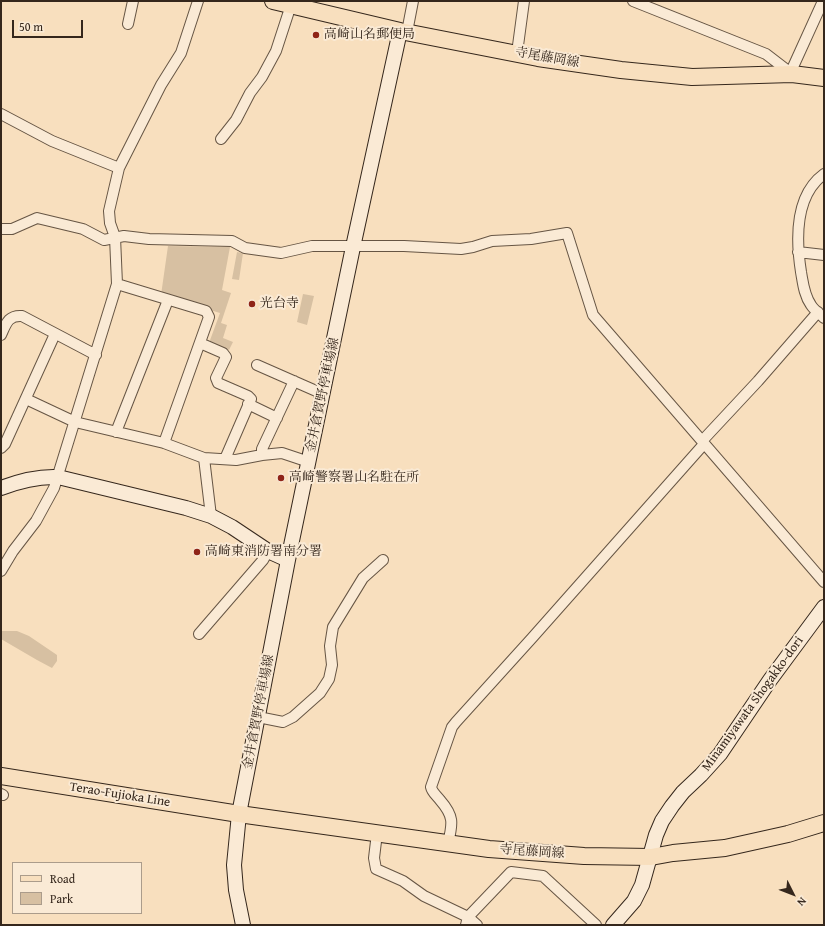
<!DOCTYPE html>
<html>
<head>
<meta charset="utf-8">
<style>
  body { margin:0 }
  #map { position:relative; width:825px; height:926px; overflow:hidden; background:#f8dfbe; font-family:"Gentium Book Plus",serif }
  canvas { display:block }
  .frame { position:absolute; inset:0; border:2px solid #35271c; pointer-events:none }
  .legend { position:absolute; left:12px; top:862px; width:130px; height:52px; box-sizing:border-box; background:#faead5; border:1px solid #ab9c8b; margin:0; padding:5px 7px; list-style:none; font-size:12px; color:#35271c }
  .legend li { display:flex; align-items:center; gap:8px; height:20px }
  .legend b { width:20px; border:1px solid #ab9c8b }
  .north { position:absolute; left:773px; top:874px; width:40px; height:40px; -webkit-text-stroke:3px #faead5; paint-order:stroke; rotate:132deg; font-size:11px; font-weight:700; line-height:16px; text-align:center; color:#35271c }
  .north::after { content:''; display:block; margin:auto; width:14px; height:18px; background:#35271c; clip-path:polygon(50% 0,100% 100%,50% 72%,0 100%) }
  .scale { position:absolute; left:12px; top:20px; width:71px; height:18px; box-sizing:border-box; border:2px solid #35271c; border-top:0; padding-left:5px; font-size:12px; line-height:14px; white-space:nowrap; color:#35271c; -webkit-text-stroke:3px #faead5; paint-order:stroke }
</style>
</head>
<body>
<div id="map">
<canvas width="825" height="926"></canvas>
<div class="frame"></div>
<ul class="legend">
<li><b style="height:5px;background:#f8dfbe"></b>Road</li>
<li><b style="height:11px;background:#d7c0a2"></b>Park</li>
</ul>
<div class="north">N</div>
<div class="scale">50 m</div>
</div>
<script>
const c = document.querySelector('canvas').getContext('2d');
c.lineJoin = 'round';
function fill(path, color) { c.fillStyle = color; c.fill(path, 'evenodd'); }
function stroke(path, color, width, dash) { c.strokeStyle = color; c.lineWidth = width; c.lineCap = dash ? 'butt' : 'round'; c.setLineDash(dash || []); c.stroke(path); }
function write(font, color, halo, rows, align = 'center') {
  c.font = font + ' "Gentium Book Plus","Noto Serif JP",serif'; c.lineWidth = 4; c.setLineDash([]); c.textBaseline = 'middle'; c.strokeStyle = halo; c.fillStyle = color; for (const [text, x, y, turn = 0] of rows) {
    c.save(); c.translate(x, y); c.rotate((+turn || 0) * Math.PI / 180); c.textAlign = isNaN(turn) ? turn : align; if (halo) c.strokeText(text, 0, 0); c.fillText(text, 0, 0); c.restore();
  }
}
fill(new Path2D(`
  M168 246 230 247 222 290 231 293 221 323 227 325 223 338 233 342 229 350 209 343 220 313 161 295Z
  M237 252 243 253 239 280 232 279Z
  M303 294 314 296 307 325 297 322Z
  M1 631H17L29 636 57 655V661L52 668 37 660 1 639Z`), '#d7c0a2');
const street = new Path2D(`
  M633 1 766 54 792 74
  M128 24 133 1
  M407 32 413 1
  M517 53 524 1
  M792 74 793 67 823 1
  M1 114 52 141 119 168
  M221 139 236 120 250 93 262 77 276 51 291 5
  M824 174C794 196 796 240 801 272 803 283 804 295 811 305 814 310 820 314 824 318
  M1 229H12L37 218 83 229 104 240 124 236 149 239 232 241 245 248 281 253 312 246H404L461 249 473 247 492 241 531 239 567 233 593 315 824 582
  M798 252 824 255
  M117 284 206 311 209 317 164 443
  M1 335C6 324 8 315 22 316L96 355
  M200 343 223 353 226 357 216 378 218 383 248 396 251 399 225 459
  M257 365 323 394
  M26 399 75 422 164 443 204 458 236 460 262 455 282 453 309 462
  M248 404 277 418
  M116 432 168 300
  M702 441 758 381 818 312
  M1 448 5 444 55 334
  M262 455V449L294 381
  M204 458 211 516
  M1 571 13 551 36 521 54 488 117 284 115 237 110 223 109 211 119 168 161 85 181 53 198 1
  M199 634 263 560 268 551
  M258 717 283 722 293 717 320 693 329 679 332 665 330 646 333 627 363 578 383 560
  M1 794 3 795
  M377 833 374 858 376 869 403 881 424 896 468 917 477 925
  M448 843C453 823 454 816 440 800 436 795 432 792 431 787L452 727 456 722 532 638 704 444
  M466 925 468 917 511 872 543 876 596 925`);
const secondary = new Path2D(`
  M1 488C19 481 38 476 58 477L186 508 211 516 232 527 268 551 288 560
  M243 925 236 890 234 865 239 814 288 560 353 247 400 31
  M613 925 634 901 642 885 656 835 662 821 672 806 683 792 701 775 720 754 770 680 824 607`);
const primary = new Path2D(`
  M273 1 400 31 538 58 621 70 692 77 792 74 824 78
  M1 776 239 814 489 849 584 856 651 857 673 853 725 848 788 834 824 823`);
stroke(street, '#654', 12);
stroke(secondary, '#35271c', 16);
stroke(primary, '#35271c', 18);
stroke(street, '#faead5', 10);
stroke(secondary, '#faead5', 14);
stroke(primary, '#f8dfbe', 16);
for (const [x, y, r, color] of [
  [316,35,4,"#8f2418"],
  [252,304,4,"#8f2418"],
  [281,478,4,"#8f2418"],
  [197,552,4,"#8f2418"]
]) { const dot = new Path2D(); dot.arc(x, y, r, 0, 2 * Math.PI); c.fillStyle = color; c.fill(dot); stroke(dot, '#faead5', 1.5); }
write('13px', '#35271c', '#faead5', [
  ["高崎山名郵便局",324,35],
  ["光台寺",260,304],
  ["高崎警察署山名駐在所",289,478],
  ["高崎東消防署南分署",205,552]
], 'left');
write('13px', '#35271c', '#faead5', [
  ["寺尾藤岡線",547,58,10],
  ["金井倉賀野停車場線",323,395,-78],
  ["Minamiyawata Shogakko-dori",753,704,-54],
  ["金井倉賀野停車場線",259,712,-79],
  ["Terao-Fujioka Line",120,795,9],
  ["寺尾藤岡線",532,852,4]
]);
</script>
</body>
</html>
